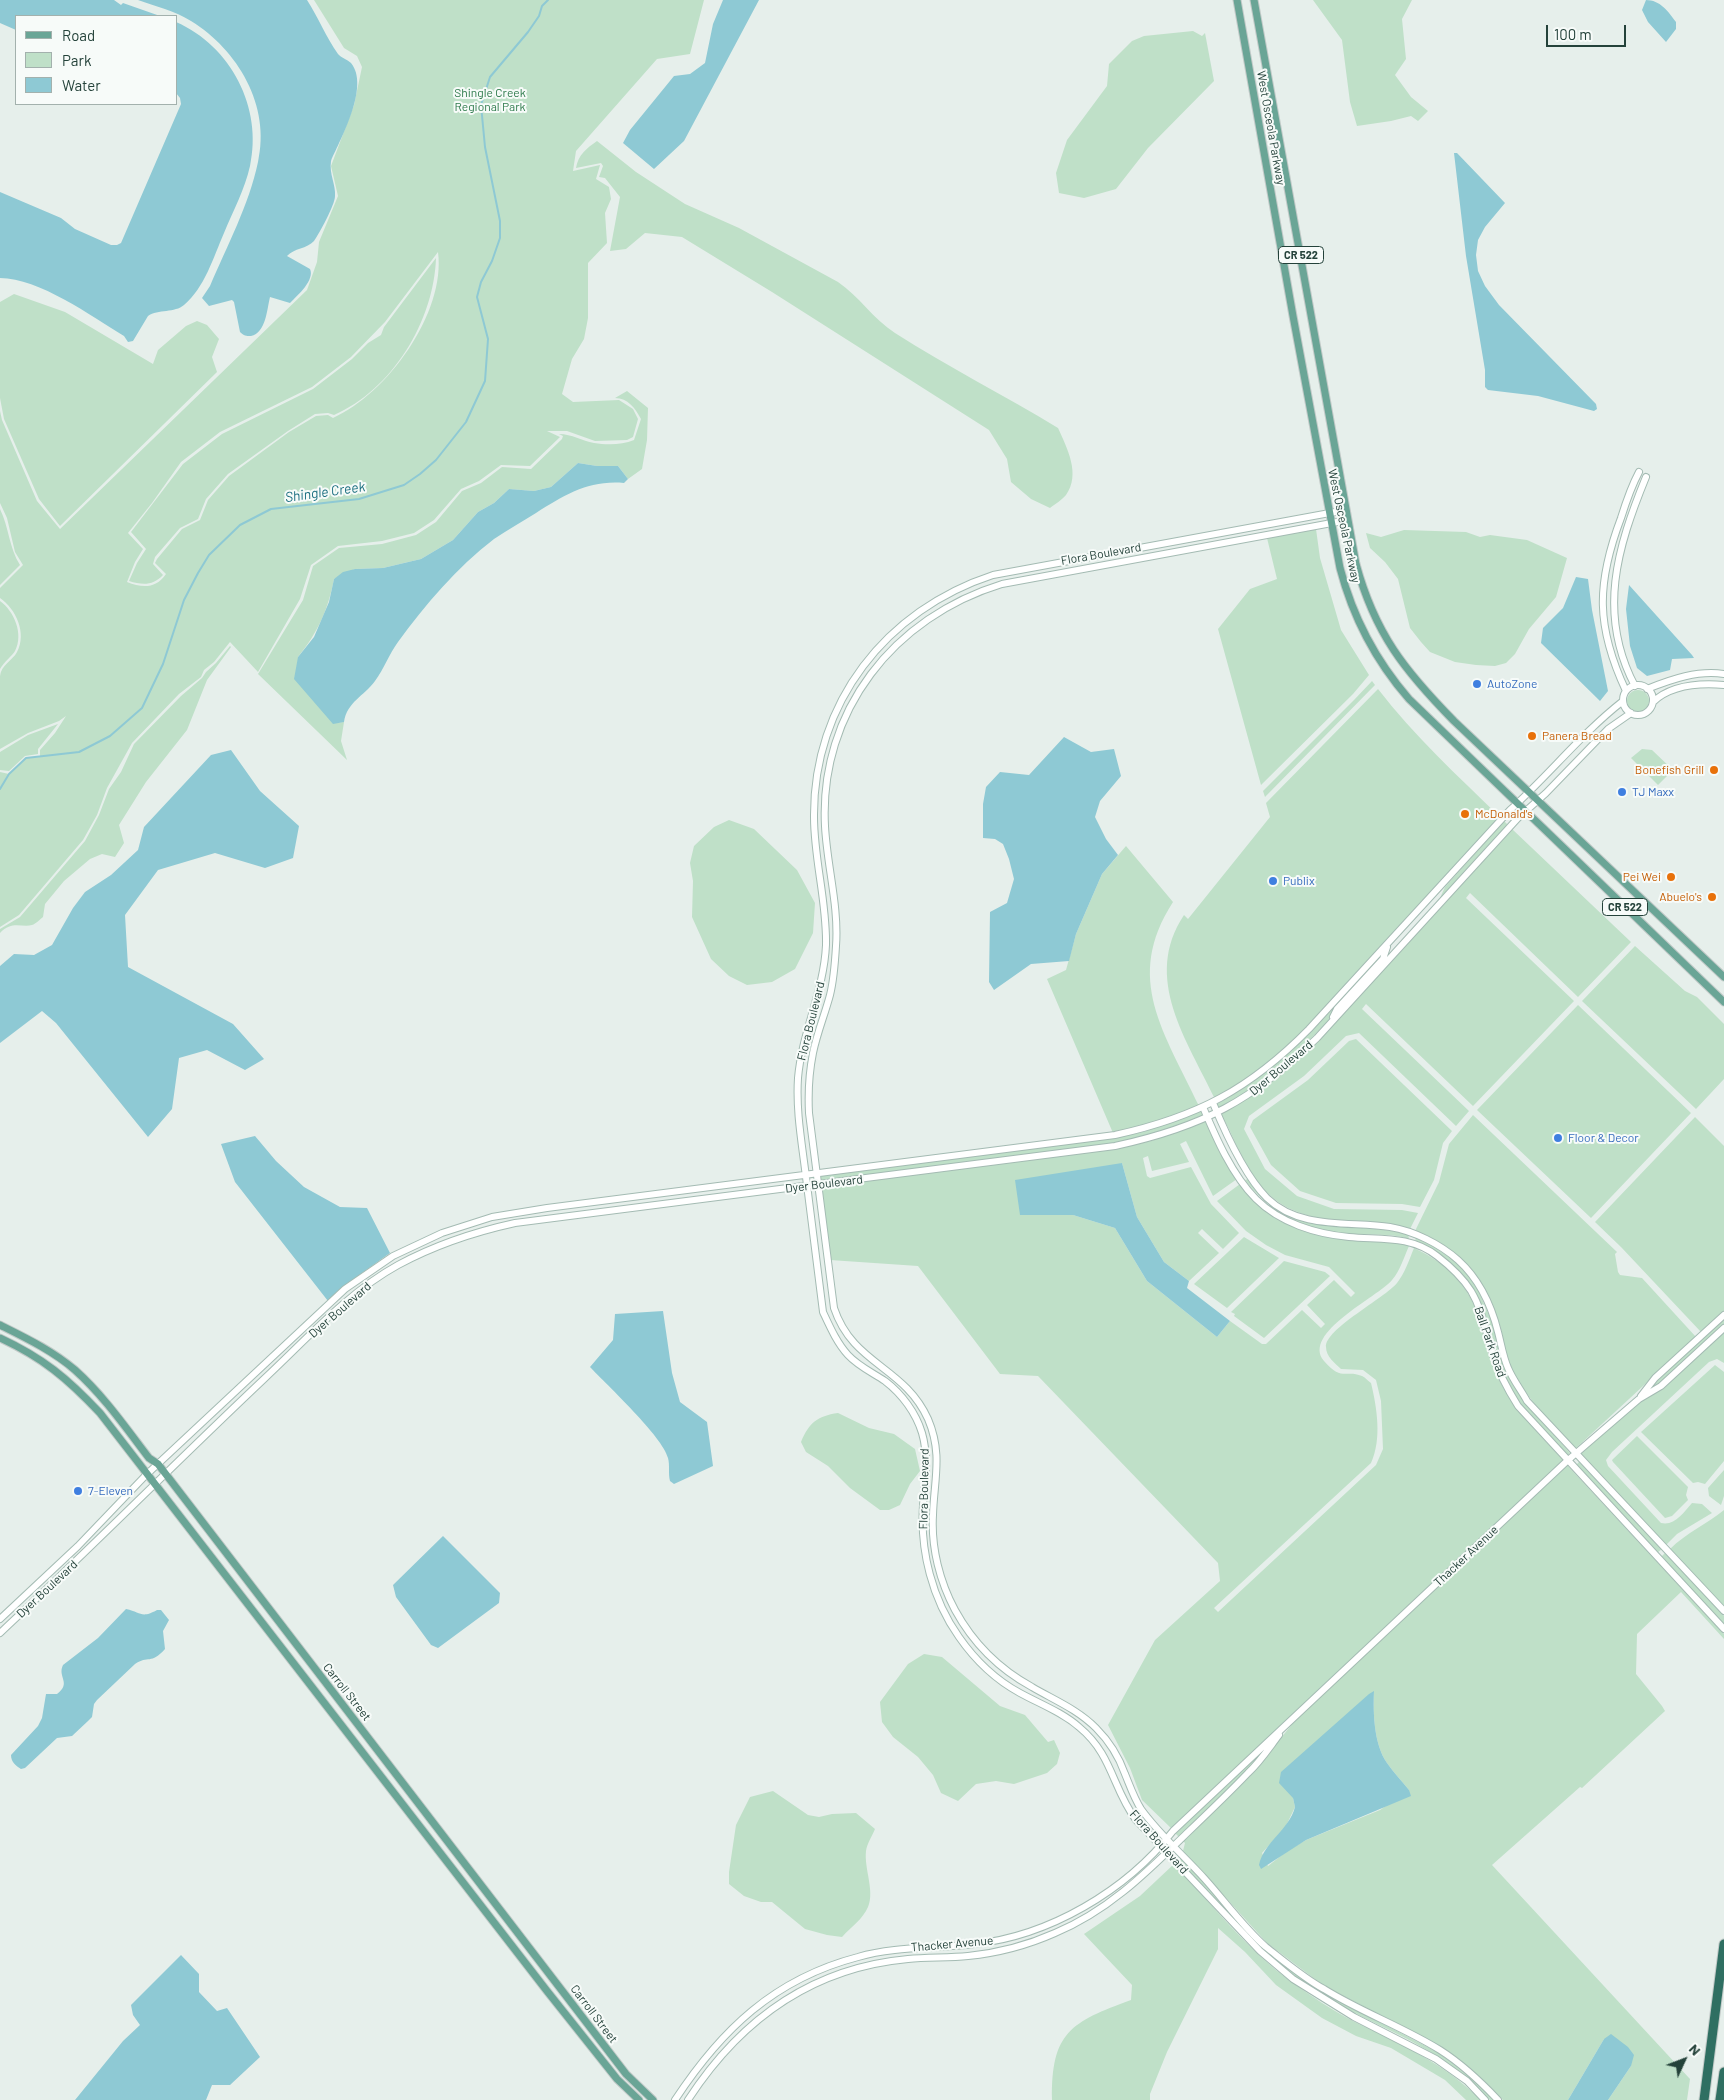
<!DOCTYPE html>
<html>
<head>
<meta charset="utf-8">
<style>
  body { margin:0 }
  #map { position:relative; width:1724px; height:2100px; overflow:hidden; background:#e6efeb; font-family:Barlow,sans-serif }
  canvas { display:block }
  .legend { position:absolute; left:15px; top:15px; width:162px; height:90px; box-sizing:border-box; background:#f7fbf9; border:1px solid #a3b1ad; margin:0; padding:6px 9px; list-style:none; font-size:15px; color:#24423a }
  .legend li { display:flex; align-items:center; gap:10px; height:25px }
  .legend b { width:25px; border:1px solid #a3b1ad }
  .north { position:absolute; left:1659px; top:2035px; width:50px; height:50px; -webkit-text-stroke:4px #f7fbf9; paint-order:stroke; rotate:47deg; font-size:14px; font-weight:700; line-height:20px; text-align:center; color:#24423a }
  .north::after { content:''; display:block; margin:auto; width:18px; height:22px; background:#24423a; clip-path:polygon(50% 0,100% 100%,50% 72%,0 100%) }
  .scale { position:absolute; left:1546px; top:25px; width:80px; height:22px; box-sizing:border-box; border:2px solid #24423a; border-top:0; padding-left:6px; font-size:15px; line-height:18px; white-space:nowrap; color:#24423a; -webkit-text-stroke:4px #f7fbf9; paint-order:stroke }
</style>
</head>
<body>
<div id="map">
<canvas width="1724" height="2100"></canvas>
<ul class="legend">
<li><b style="height:6px;background:#6aa596"></b>Road</li>
<li><b style="height:14px;background:#bfe0c8"></b>Park</li>
<li><b style="height:14px;background:#8ec9d4"></b>Water</li>
</ul>
<div class="north">N</div>
<div class="scale">100 m</div>
</div>
<script>
const c = document.querySelector('canvas').getContext('2d');
c.lineJoin = 'round';
function fill(path, color) { c.fillStyle = color; c.fill(path, 'evenodd'); }
function stroke(path, color, width, dash) { c.strokeStyle = color; c.lineWidth = width; c.lineCap = dash ? 'butt' : 'round'; c.setLineDash(dash || []); c.stroke(path); }
function write(font, color, halo, rows, align = 'center') {
  c.font = font + ' Barlow,sans-serif'; c.lineWidth = 4; c.setLineDash([]); c.textBaseline = 'middle'; c.strokeStyle = halo; c.fillStyle = color; for (const [text, x, y, turn = 0] of rows) {
    c.save(); c.translate(x, y); c.rotate((+turn || 0) * Math.PI / 180); c.textAlign = isNaN(turn) ? turn : align; if (halo) c.strokeText(text, 0, 0); c.fillText(text, 0, 0); c.restore();
  }
}
fill(new Path2D(`
  M314 0H704L690 54 657 59 576 151 573 171 600 165 596 179 609 187 611 199 605 213 607 243 588 263V318L584 339 572 359 562 394 573 402 619 400 633 409 638 419 633 437 627 440 595 441 567 431H547L560 437 530 466 501 465 479 481 461 489 434 520 414 533 382 541 338 546 311 565 300 599 258 672 230 642 214 662 204 670 201 677 179 694 132 743 107 788 97 815 83 840 19 915 0 927V772L9 774 26 758 40 757V750L55 733 66 716 59 721 28 733 0 749C0 725 0 700 0 676 1 665 13 660 17 652 27 633 16 609 0 598V588L23 565 15 552 7 518 0 503V411L2 420 37 501 60 529 307 290 317 262 319 242 338 196 331 166 354 105 362 67 357 56 344 48ZM438 252C446 313 387 394 333 418L328 415 316 416 289 432 229 476 208 500 200 520 182 529 157 559 155 563 166 574C156 589 142 588 127 582L135 562 143 549 128 533 152 503 181 462 220 432 312 387 351 357 385 322Z
  M1313 0H1412L1402 19 1406 59 1395 75 1411 97 1428 111 1418 121 1411 116 1391 121 1357 126 1350 102 1342 40Z
  M1193 31 1202 36 1205 33 1214 81 1148 148 1116 189 1084 198 1059 193 1056 173 1067 140 1107 86 1109 64 1132 41 1144 36Z
  M597 141 636 172 685 204 739 228 838 282C859 296 873 319 895 333 948 367 1004 395 1058 428 1067 448 1081 474 1066 495 1062 500 1055 504 1050 508L1031 499 1011 482 1007 459 989 430 772 292 682 237 645 233 626 249 610 251 620 197 605 178 599 177 603 166 601 163 576 168C578 155 587 148 597 141Z
  M436 258C434 321 392 390 334 415L328 413 315 414 288 431 228 474 206 499 198 519 180 528 155 557 153 564 163 575C153 586 142 585 129 581L137 563 146 549 131 532 183 464 222 434 313 389 352 359 368 343 381 335 384 327Z
  M14 294 65 312 153 364 158 350 186 326 197 321 207 325 219 339 212 357 217 372 60 526 39 499 4 419 0 398V302Z
  M627 391 648 408 647 440 642 469 628 479 618 466H597L578 463 551 487 534 491 509 489 494 503 478 512 453 540 421 559 383 568 355 569 334 579C328 610 318 632 298 657L333 723 344 722 341 741 347 760 258 674 303 600 313 566 339 548 382 544 416 535 436 522 462 491 481 483 502 467 531 469 562 439 563 436 559 434C572 434 582 441 594 443 607 445 622 445 634 440L641 419C635 408 628 398 615 398Z
  M0 509C9 527 9 548 20 565L0 585Z
  M1316 529 1320 558 1341 630 1369 675 1353 694 1261 785 1218 629 1250 589 1277 579 1267 538Z
  M1404 530 1466 532 1480 537 1490 535 1527 540 1567 558 1556 597 1529 629 1515 654 1506 663 1495 666 1476 665 1455 662 1430 652 1421 642 1410 628 1398 579 1385 562 1370 548 1366 533 1381 537Z
  M0 601C14 611 24 634 15 651 12 656 4 662 0 669Z
  M230 646 231 647 207 680 187 730 146 782 119 825 124 843 115 857 102 854 90 859 64 881 45 904 43 917C40 919 36 924 32 925 22 928 12 920 0 933V929L20 917 85 841 99 815 109 789 121 772 134 744 181 696 202 678 206 672 216 663Z
  M1372 681 1375 685 1265 797 1263 791 1354 700Z
  M1378 689C1414 736 1458 776 1500 817L1307 1028 1261 1070 1215 1099C1187 1040 1142 978 1184 915L1188 919 1270 817 1266 803Z
  M1627 701a11 11 0 1 1 22 0a11 11 0 1 1-22 0Z
  M58 724 38 749V754L25 756 9 771 0 770V752L28 735Z
  M1642 749 1652 750 1673 770 1658 785 1631 758Z
  M729 820 754 829 797 870 815 903 813 933 795 969 772 982 747 985 729 976 711 959 692 917 693 881 690 863 694 846 714 827Z
  M1504 821 1508 825 1404 939 1440 898 1445 887Z
  M1512 829 1631 942 1578 997 1470 893 1466 898 1574 1001 1473 1106 1366 1004 1362 1009 1469 1111 1456 1126 1359 1033 1346 1036 1304 1076 1249 1116 1244 1129 1265 1169 1297 1196 1334 1209 1402 1210 1418 1213 1410 1229C1351 1215 1288 1234 1251 1172 1239 1154 1232 1133 1221 1114 1289 1077 1330 1027 1382 971 1425 924 1468 876 1512 829Z
  M1126 846 1173 902C1123 979 1165 1033 1199 1106L1145 1126 1113 1133 1047 979 1066 970 1076 934 1102 874Z
  M1635 946 1685 991 1697 997 1724 1024V1079L1696 1109 1582 1001Z
  M1381 956 1335 1007 1328 1021 1291 1059 1248 1093 1219 1109 1217 1104C1286 1066 1328 1013 1381 956Z
  M1578 1005 1691 1113 1591 1218 1477 1110Z
  M1356 1039 1452 1131 1443 1143 1434 1180 1420 1207 1402 1204 1336 1203 1300 1191 1271 1165 1250 1127 1253 1120 1308 1080 1349 1041Z
  M1202 1111 1204 1116 1150 1136 1115 1143 820 1181 819 1176 1116 1138 1146 1131Z
  M1473 1115 1617 1252 1615 1254 1618 1272 1620 1275 1642 1278 1696 1337 1575 1449C1551 1423 1527 1399 1511 1368 1504 1353 1504 1335 1498 1320 1481 1271 1459 1253 1415 1231L1439 1182 1449 1144Z
  M1695 1117 1724 1146V1311L1701 1332 1621 1247 1595 1222Z
  M1206 1121 1237 1179 1213 1196 1186 1141 1180 1144 1189 1162 1152 1171 1148 1156 1143 1158 1147 1176 1150 1178 1191 1167 1211 1204 1239 1233 1223 1249 1202 1229 1198 1233 1219 1253 1189 1281 1164 1262 1137 1217 1122 1163 1020 1215H1073L1115 1228 1147 1281 1217 1337 1230 1321 1262 1344H1266L1302 1310 1321 1328 1325 1324 1307 1305 1334 1280 1351 1297 1355 1293 1329 1267 1285 1255 1266 1245 1246 1231 1217 1201 1240 1184C1268 1220 1303 1236 1349 1240 1369 1242 1390 1238 1409 1246 1404 1257 1400 1271 1392 1280 1378 1297 1301 1333 1324 1361 1342 1382 1346 1369 1362 1376 1365 1377 1368 1381 1371 1383 1377 1408 1382 1439 1371 1463L1214 1608 1218 1612 1376 1465 1383 1449 1381 1401 1376 1380 1363 1370 1341 1369C1335 1363 1326 1357 1326 1347 1325 1329 1385 1298 1397 1283 1405 1273 1409 1260 1414 1248 1447 1263 1470 1287 1481 1322 1488 1343 1491 1367 1503 1387 1518 1414 1542 1437 1563 1460L1172 1829 1142 1800 1130 1768 1108 1725 1155 1640 1220 1581 1218 1563 1038 1376 1000 1374 918 1266 830 1260 821 1187 1116 1149 1151 1141Z
  M1248 1179C1253 1186 1260 1197 1267 1202 1312 1235 1358 1222 1408 1234L1409 1239C1390 1233 1371 1235 1352 1234 1309 1232 1271 1214 1245 1180Z
  M1244 1237 1279 1258 1227 1308 1194 1284Z
  M1415 1237 1434 1247 1455 1261 1475 1283 1492 1322 1505 1369 1525 1403 1570 1453 1567 1456C1546 1433 1522 1410 1507 1382 1496 1362 1494 1339 1486 1317 1472 1279 1452 1259 1416 1242Z
  M1284 1261 1325 1272 1330 1276 1264 1338 1234 1316 1235 1314 1231 1312Z
  M1724 1318V1363L1717 1359 1709 1362 1612 1452 1606 1460 1608 1466 1661 1523C1675 1526 1683 1513 1692 1503L1702 1504 1712 1513 1677 1534 1666 1545 1579 1453Z
  M1715 1365 1724 1372V1461L1705 1484 1698 1482 1693 1483 1641 1432Z
  M838 1413 869 1428 894 1434 915 1449 920 1471 910 1484 900 1505 889 1510H880L850 1488 828 1466 806 1452 801 1442C809 1423 817 1416 838 1413Z
  M1637 1436 1688 1487 1686 1495 1688 1500 1672 1516 1665 1518 1613 1462 1612 1460Z
  M1579 1462 1662 1549 1657 1553 1576 1465Z
  M1566 1464 1724 1634V1639L1681 1592 1637 1634 1636 1674 1662 1706 1665 1711 1582 1788 1580 1787 1492 1865 1690 2079 1687 2100H1608L1631 2066 1604 2039 1568 2100H1503L1484 2081 1442 2047 1324 1986 1267 1943 1183 1851 1185 1843 1183 1841 1252 1774 1297 1718ZM1374 1692C1373 1714 1374 1744 1387 1763 1394 1773 1402 1781 1409 1790L1380 1810 1306 1840 1287 1851 1268 1866 1262 1853 1285 1828 1295 1807 1293 1798Z
  M1724 1470V1496L1721 1505 1709 1496 1708 1488Z
  M1724 1510V1607L1670 1549C1686 1533 1707 1524 1724 1510Z
  M1665 1553 1724 1616V1625L1661 1557Z
  M924 1654 942 1657 1000 1706 1025 1715 1048 1742 1054 1740 1060 1753 1057 1764 1047 1773 1014 1784 996 1781 976 1784 958 1801 941 1793 933 1775 918 1757 893 1737 882 1722 880 1702 908 1664Z
  M1267 1746 1248 1770 1179 1837 1175 1833Z
  M773 1791 808 1815 819 1817 832 1814 856 1813 875 1829C872 1836 867 1844 866 1851 864 1869 875 1891 868 1907 863 1919 851 1927 842 1937L827 1935 805 1929 772 1902H761L744 1896 729 1884V1872L736 1825 750 1797Z
  M1181 1858 1262 1947 1320 1991 1439 2053 1480 2085 1494 2100H1490C1474 2084 1457 2068 1437 2056 1391 2027 1338 2010 1294 1976 1251 1944 1216 1899 1179 1860Z
  M1174 1864C1210 1902 1250 1953 1292 1982 1311 1996 1332 2010 1353 2021 1402 2045 1441 2061 1481 2100H1466L1445 2080 1391 2048 1356 2036 1322 2018 1276 1985 1245 1952 1218 1928V1949L1167 2052 1150 2094V2100H1052C1051 2032 1071 2022 1131 2000L1132 1985 1084 1934 1140 1896Z`), '#bfe0c8');
fill(new Path2D(`
  M0 0H114L121 5 123 3 160 16H16V30L0 23Z
  M138 0H307C318 17 326 37 338 54 341 58 347 59 351 63 370 86 341 138 331 161 329 174 336 185 335 196 335 205 319 234 314 241 307 249 294 248 287 256L310 269C315 280 298 295 290 303L270 297C267 309 266 333 251 336 246 336 244 336 240 332L234 302 232 300 209 306 202 298 210 286C227 246 249 205 258 162 271 106 238 50 191 21 175 11 155 6 138 0Z
  M723 0H759L684 141 654 169 623 143 630 130 674 76 690 74 705 63 713 24Z
  M1646 0C1660 0 1668 11 1676 22V29L1666 42 1648 22 1642 10Z
  M176 22C231 46 263 108 250 166 245 189 233 211 224 233 213 258 205 287 184 305 175 313 158 309 148 316L133 341 128 342 124 336C91 316 39 278 0 278V192L61 218 75 229 111 245H117L121 243 181 104 180 98 176 93Z
  M1454 153H1457L1505 203 1485 227 1478 240 1476 255 1478 271 1485 286 1499 305 1596 404 1597 409 1594 411 1538 396 1488 390 1485 387V370L1466 256Z
  M578 463 597 466H618L628 479 624 483C588 480 565 495 536 513 522 522 507 530 494 539 457 567 425 605 398 642 389 654 384 669 375 681 364 696 347 702 344 722L333 724 294 679 298 657 314 637 329 602 334 579 343 572 355 569 383 568 421 559 453 540 478 512 494 503 509 489 534 491 551 487Z
  M1576 577 1588 579 1592 610 1608 691 1600 701 1541 643 1543 628 1563 608Z
  M1629 585 1692 655 1694 658 1672 659 1670 670 1647 676 1637 668 1630 646 1626 609Z
  M1064 737 1091 752 1114 749 1121 776 1100 801 1095 817 1106 839 1118 855 1102 874 1076 934 1069 961 1031 964 994 990 989 982 990 912 1007 903 1014 879 1009 859 1003 844 995 839 983 838V804L986 787 1000 772 1029 775Z
  M231 750 260 791 299 826 293 858 265 868 215 853 158 870 125 915 128 967 233 1024 264 1059 245 1070 207 1050 179 1058 172 1109 148 1137 56 1023 42 1011 0 1043V966L14 954 34 955 52 945 73 908 85 892 111 875 138 850 144 827 211 755Z
  M255 1136 276 1161 304 1187 340 1207 367 1208 390 1253 344 1286 328 1301 235 1182 221 1144Z
  M1122 1163 1137 1217 1164 1262 1189 1281 1187 1288 1230 1321 1217 1337 1147 1281 1115 1228 1073 1215H1020L1015 1180Z
  M663 1311 672 1373 680 1402 707 1422 713 1466 674 1484 670 1481C668 1474 670 1465 668 1458 663 1437 607 1385 590 1367L613 1340 615 1314Z
  M443 1536 500 1593 499 1603 438 1648 431 1645 396 1597 393 1585Z
  M126 1609C141 1612 141 1619 157 1610H161L169 1620 163 1631 165 1649C151 1665 148 1655 135 1664L97 1700 94 1704 92 1717 88 1721 72 1736 57 1738 25 1768 21 1769C16 1766 11 1762 11 1755L38 1726 42 1718 46 1694H57C72 1683 57 1677 63 1665L98 1638Z
  M1374 1691C1373 1714 1374 1744 1387 1763 1394 1773 1402 1781 1409 1790L1411 1796 1306 1840 1261 1869 1259 1865C1264 1842 1289 1830 1295 1807L1293 1798 1279 1783 1281 1772 1369 1694Z
  M181 1955 199 1974V1992L217 2011 227 2008 260 2057 230 2085H212L206 2100H75L123 2041 140 2025 133 2015 131 2005Z
  M1611 2034 1628 2047 1634 2055 1631 2066 1608 2100H1568L1604 2039Z`), '#8ec9d4');
stroke(new Path2D(`
  M0 789 9 774 26 758 79 752 110 736 142 708 163 664 184 600 198 573 209 555 240 525 271 509 359 499 404 485 420 474 436 460 466 422 485 381 488 339 477 297 481 282 492 261 500 238V221L485 147 481 105 490 77 528 32 539 16 542 6 548 0`), '#8ec9d4', 2);
const secondary = new Path2D(`
  M1346 510 993 575C886 610 813 703 814 817 814 860 827 902 826 945 824 991 802 1032 798 1078 796 1109 801 1138 805 1169 811 1217 817 1265 823 1312 830 1327 837 1343 848 1355 858 1366 873 1373 885 1381 902 1394 916 1413 922 1433 929 1457 925 1481 923 1505 920 1551 932 1599 959 1637 975 1660 996 1680 1020 1693 1040 1704 1062 1712 1079 1727 1113 1755 1112 1788 1136 1820L1260 1951 1293 1979 1354 2017 1436 2059 1467 2081 1485 2100
  M1348 520 1002 584C894 617 819 711 825 826 827 866 839 906 836 946 835 963 834 979 830 995 825 1014 817 1033 813 1053 809 1073 808 1093 809 1113L834 1308C853 1365 904 1366 928 1419 943 1454 934 1480 933 1515 931 1548 940 1582 955 1610 973 1643 999 1669 1032 1687 1054 1700 1077 1709 1096 1728 1109 1741 1119 1757 1125 1774 1130 1786 1134 1798 1141 1809 1159 1834 1183 1855 1204 1878 1223 1899 1245 1929 1266 1947 1284 1961 1304 1978 1324 1989 1361 2012 1403 2027 1440 2050 1462 2064 1481 2082 1498 2100
  M1623 700a15 15 0 1 1 30 0a15 15 0 1 1-30 0Z
  M1635 686C1597 614 1617 548 1646 477
  M1647 689C1672 679 1698 670 1724 674
  M1626 691C1596 627 1596 584 1621 518 1626 502 1631 487 1639 472
  M1653 702C1671 685 1700 683 1724 685
  M1333 1017 1337 1009 1383 959 1387 947
  M1213 1103C1225 1132 1245 1176 1267 1198 1300 1230 1350 1221 1390 1227 1414 1231 1440 1244 1458 1260 1479 1279 1491 1304 1498 1332 1501 1343 1503 1357 1508 1368 1513 1380 1521 1390 1527 1401L1724 1611
  M1203 1107C1216 1138 1232 1175 1256 1199 1280 1223 1316 1234 1349 1237 1380 1240 1410 1235 1437 1256 1450 1266 1462 1277 1471 1291 1483 1311 1486 1334 1493 1355 1499 1374 1508 1390 1518 1406L1724 1629
  M1641 1396 1655 1378 1724 1315
  M0 1619 78 1546 146 1475 345 1289 393 1256 442 1233 492 1217 547 1208 1115 1135C1197 1117 1250 1089 1309 1029L1510 810C1549 775 1582 733 1623 701
  M0 1633C89 1550 175 1463 264 1379 306 1340 347 1293 398 1265 435 1245 474 1232 515 1223L1115 1146C1203 1127 1253 1100 1317 1038L1518 818 1546 793 1608 729 1631 713
  M675 2100C721 2030 774 1979 858 1957 896 1946 935 1949 974 1944 1049 1936 1126 1891 1173 1831L1567 1461 1639 1399 1661 1386 1724 1328
  M688 2100C740 2020 810 1968 908 1959 928 1957 948 1958 968 1956 998 1953 1028 1945 1055 1933 1108 1911 1146 1873 1186 1834 1207 1814 1228 1794 1248 1773 1260 1762 1269 1748 1279 1735`);
const primary = new Path2D(`
  M1237 0 1293 316 1340 568C1353 618 1375 660 1409 699L1724 1002
  M1254 0 1356 564C1375 634 1405 671 1454 721L1724 977
  M0 1325C26 1338 53 1351 75 1370 104 1396 126 1428 149 1458L158 1464 626 2074 653 2100
  M0 1338C43 1358 67 1378 100 1413L547 1991 617 2079 639 2100`);
const highway = new Path2D(`
  M1704 2100 1724 1944
  M1720 2100 1724 2072`);
stroke(secondary, '#a4bbb3', 8);
stroke(primary, '#c2cac8', 9);
stroke(highway, '#c2cac8', 11);
stroke(secondary, '#fff', 6);
stroke(primary, '#6aa596', 7);
stroke(highway, '#2f6f62', 9);
for (const [x, y, r, color] of [
  [1477,684,5,"#3f7fe0"],
  [1532,736,5,"#e8710a"],
  [1714,770,5,"#e8710a"],
  [1622,792,5,"#3f7fe0"],
  [1465,814,5,"#e8710a"],
  [1671,877,5,"#e8710a"],
  [1273,881,5,"#3f7fe0"],
  [1712,897,5,"#e8710a"],
  [1558,1138,5,"#3f7fe0"],
  [78,1491,5,"#3f7fe0"]
]) { const dot = new Path2D(); dot.arc(x, y, r, 0, 2 * Math.PI); c.fillStyle = color; c.fill(dot); stroke(dot, '#f7fbf9', 2); }
for (const [x, y, w] of [
  [1301,255,45],
  [1625,907,45]
]) { const box = new Path2D(); box.roundRect(x - w / 2, y - 8.5, w, 17, 4); c.fillStyle = '#f7fbf9'; c.fill(box); stroke(box, '#24423a', 1); }
write('bold 11px', '#24423a', null, [
  ["CR 522",1301,255],
  ["CR 522",1625,907]
]);
write('12px', '#2d7a4b', '#f7fbf9', [
  ["Shingle Creek",490,93],
  ["Regional Park",490,107]
]);
write('12px', '#24423a', '#f7fbf9', [
  ["West Osceola Parkway",1271,128,80],
  ["West Osceola Parkway",1344,526,78],
  ["Flora Boulevard",1101,554,-10],
  ["Flora Boulevard",811,1021,-76],
  ["Dyer Boulevard",1281,1068,-40],
  ["Dyer Boulevard",824,1184,-7],
  ["Dyer Boulevard",340,1310,-41],
  ["Ball Park Road",1490,1342,71],
  ["Flora Boulevard",924,1489,-89],
  ["Thacker Avenue",1466,1556,-43],
  ["Dyer Boulevard",47,1589,-43],
  ["Carroll Street",347,1692,52],
  ["Flora Boulevard",1159,1842,48],
  ["Thacker Avenue",952,1944,-5],
  ["Carroll Street",594,2014,53]
]);
write('12px', '#366cbe', '#f7fbf9', [
  ["AutoZone",1487,684],
  ["TJ Maxx",1632,792],
  ["Publix",1283,881],
  ["Floor & Decor",1568,1138],
  ["7-Eleven",88,1491]
], 'left');
write('12px', '#c56008', '#f7fbf9', [
  ["Panera Bread",1542,736,"left"],
  ["Bonefish Grill",1704,770],
  ["McDonald's",1475,814,"left"],
  ["Pei Wei",1661,877],
  ["Abuelo's",1702,897]
], 'right');
write('italic 14px', '#1c6f80', '#f7fbf9', [
  ["Shingle Creek",325,492,-8]
]);
</script>
</body>
</html>
